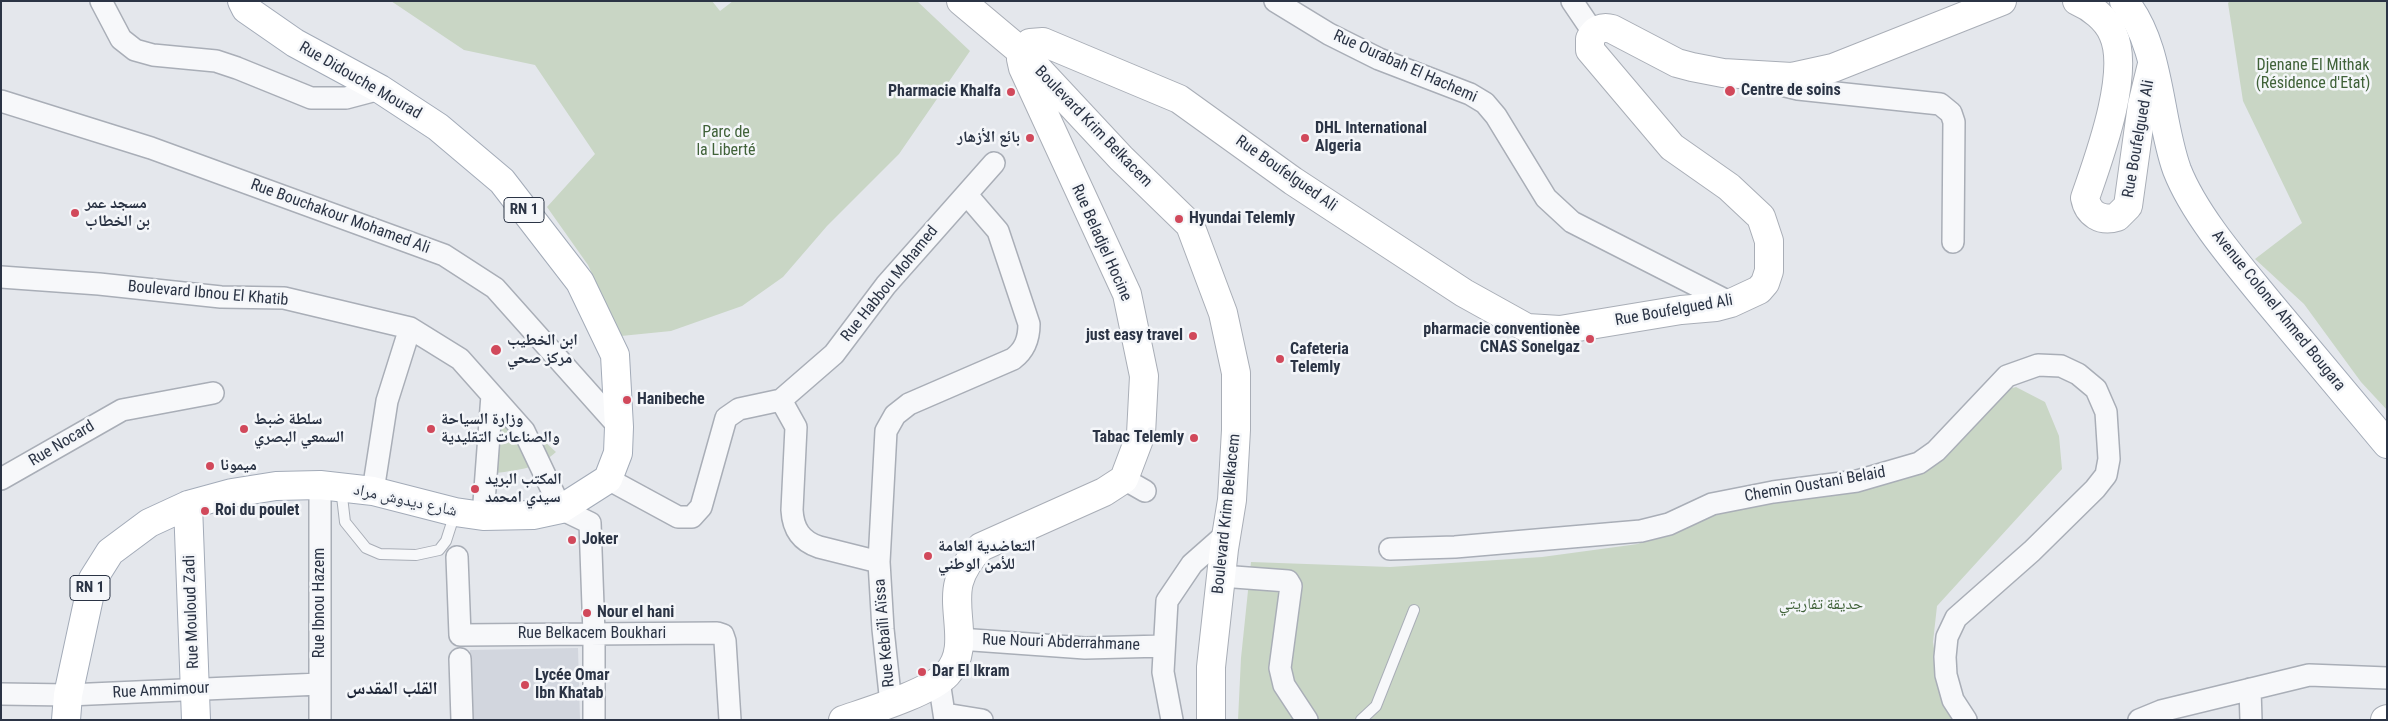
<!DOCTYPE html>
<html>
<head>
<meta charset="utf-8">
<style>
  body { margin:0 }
  #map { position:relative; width:2388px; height:721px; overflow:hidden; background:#e4e7ec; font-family:"Roboto Condensed",sans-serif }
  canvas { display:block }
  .frame { position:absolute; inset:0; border:2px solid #2b3445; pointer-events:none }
</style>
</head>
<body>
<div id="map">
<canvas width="2388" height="721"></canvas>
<div class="frame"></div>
</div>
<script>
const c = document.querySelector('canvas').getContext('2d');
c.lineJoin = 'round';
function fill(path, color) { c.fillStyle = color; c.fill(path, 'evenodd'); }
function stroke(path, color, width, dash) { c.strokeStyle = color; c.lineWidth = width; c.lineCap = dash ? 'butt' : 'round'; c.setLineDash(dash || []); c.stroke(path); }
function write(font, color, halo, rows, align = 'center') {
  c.font = font + ' "Roboto Condensed","Noto Naskh Arabic",sans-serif'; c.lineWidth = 5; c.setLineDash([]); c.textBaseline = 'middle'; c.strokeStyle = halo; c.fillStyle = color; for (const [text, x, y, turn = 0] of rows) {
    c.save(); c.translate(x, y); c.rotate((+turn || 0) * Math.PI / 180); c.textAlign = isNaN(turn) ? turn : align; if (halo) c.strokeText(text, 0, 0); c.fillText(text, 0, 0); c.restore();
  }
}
fill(new Path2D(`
  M578 648 580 720H471L470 650Z`), '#d2d6de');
fill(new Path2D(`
  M391 1H712L720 11 733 1H917L970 51 899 154 827 226 783 277 742 306 671 331 621 336 588 265 547 207 595 154 535 65 464 50Z
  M2230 1H2387V410L2361 382 2304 304 2255 259 2302 223 2243 101 2228 3Z
  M2016 387 2045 402 2059 436 2062 469 1937 606 1933 642 1942 697 1954 720H1238L1241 658 1251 562 1390 567 1542 557 1638 544 1709 513 1891 478 1994 393Z
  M499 400 556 452C539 468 519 470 496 473Z`), '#c9d6c5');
const lane = new Path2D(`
  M341 488 345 522 366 548 380 554 416 555 439 550 446 541 455 513
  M1361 720 1376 706 1414 610`);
const street = new Path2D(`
  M101 1 121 39 135 50 153 55 216 61 237 68 311 98H346L380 89
  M1275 1 1329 34 1379 59 1470 94 1485 103 1496 116 1546 198 1572 222 1731 303
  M1572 1 1593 32
  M1773 83 1798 89 1940 104 1951 113 1954 122 1953 242
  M1 101 151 148 444 255 495 288 619 427
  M1 277 99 284 221 297 284 298 410 328 460 359 524 431 561 509 590 523 594 634V720
  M781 400 834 354 886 285 994 163
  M1 479 122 410 213 393
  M608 479 678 517H692L701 507 726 418 739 409 781 400 796 427 792 510C793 529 801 541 819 547L879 562
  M1124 479 1145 491
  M320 485V720
  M373 491 387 401 410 328
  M483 516 492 395
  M1390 549 1455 547 1641 531 1669 524 1712 504 1773 492 1857 481 1919 463 1936 451 2007 376 2038 365 2061 366 2078 374 2096 389 2106 412 2109 459 2106 475 2095 489 2032 551 1956 618 1947 637 1945 657 1946 675 1953 700 1966 720
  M457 557 460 635 717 633 723 635 725 641 730 720
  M1221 576 1288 581 1291 586 1280 668 1284 685 1307 720
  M959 639 1085 648 1164 646
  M460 659 462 720
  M939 681 945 720
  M2250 689 2251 720
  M1 694 68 695 320 684
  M891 704 883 629 879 562 886 431 895 415 909 404 1013 359C1025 350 1029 339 1029 324L998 231 967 195
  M945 714 982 720
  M1172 720 1163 672 1167 601 1192 564 1226 534
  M2139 720 2161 711 2309 675 2387 678`);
const secondary = new Path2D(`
  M961 1 1023 53 1121 158 1190 225 1223 313 1236 373V430L1232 500 1224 549 1211 667V720
  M2077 1C2091 7 2107 19 2113 34 2131 73 2098 160 2085 198 2088 214 2101 222 2117 217L2128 206 2142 105 2152 64
  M843 720C869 711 929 693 947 674 971 649 951 611 959 582 963 568 971 557 981 547L1104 492 1124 479 1141 434 1144 376 1127 294 1023 68 1021 59 1030 43 1043 42 1179 99 1293 181 1464 293 1527 328 1560 330 1681 310 1716 307 1731 303 1759 290 1765 283 1769 271V241L1761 217 1729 187 1672 147 1590 50V39C1594 30 1602 26 1612 29L1677 63 1692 67 1723 73 1792 77 1833 68 2002 1
  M2385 720 2387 719`);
const primary = new Path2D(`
  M2124 1C2161 45 2158 118 2177 170 2195 216 2239 266 2270 304 2309 350 2348 397 2387 444
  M188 505 196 720
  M66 720 68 695 93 579 110 552 149 523 188 505 232 493 276 486 320 485 373 491 455 512 483 516 533 515 561 509 608 479 618 453 619 427 615 355 580 282 502 181 438 127 380 89 295 43 246 9 242 1`);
stroke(lane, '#a9aeb7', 12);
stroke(street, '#a9aeb7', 24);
stroke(secondary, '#a9aeb7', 30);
stroke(primary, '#a3abb8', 30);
stroke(lane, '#f7f8fa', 10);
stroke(street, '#f7f8fa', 21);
stroke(secondary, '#fff', 28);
stroke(primary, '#fff', 28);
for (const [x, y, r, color] of [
  [1730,91,6,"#d1495b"],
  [1011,92,5,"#d1495b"],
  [1030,138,5,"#d1495b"],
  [1305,138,5,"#d1495b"],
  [75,213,5,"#d1495b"],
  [1179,219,5,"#d1495b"],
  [1193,336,5,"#d1495b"],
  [1590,339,5,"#d1495b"],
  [496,350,6,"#d1495b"],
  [1280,359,5,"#d1495b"],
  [627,400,5,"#d1495b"],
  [244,429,5,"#d1495b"],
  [431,429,5,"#d1495b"],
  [1194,438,5,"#d1495b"],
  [210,466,5,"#d1495b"],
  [475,489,5,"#d1495b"],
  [205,511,5,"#d1495b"],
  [572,540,5,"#d1495b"],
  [928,556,5,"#d1495b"],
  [587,613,5,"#d1495b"],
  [922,672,5,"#d1495b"],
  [525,685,5,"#d1495b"]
]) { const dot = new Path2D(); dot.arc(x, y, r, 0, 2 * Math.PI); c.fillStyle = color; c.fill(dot); stroke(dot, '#f4f6f9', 2); }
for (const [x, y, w] of [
  [524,210,40],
  [90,588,40]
]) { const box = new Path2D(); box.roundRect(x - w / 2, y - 12.5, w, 25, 4); c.fillStyle = '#f4f6f9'; c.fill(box); stroke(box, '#2b3445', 1); }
write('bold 15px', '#2b3445', null, [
  ["RN 1",524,210],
  ["RN 1",90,588]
]);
write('16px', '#3f6138', '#f4f6f9', [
  ["Djenane El Mithak",2313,66],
  ["(Résidence d'Etat)",2313,84],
  ["Parc de",726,133],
  ["la Liberté",726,151],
  ["حديقة تفاريتي",1821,605]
]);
write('16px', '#2b3445', '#f4f6f9', [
  ["Rue Ourabah El Hachemi",1405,67,24],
  ["Rue Didouche Mourad",360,81,30],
  ["Boulevard Krim Belkacem",1093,127,46],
  ["Rue Boufelgued Ali",2139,139,-80],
  ["Rue Boufelgued Ali",1286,174,35],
  ["Rue Bouchakour Mohamed Ali",340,217,20],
  ["Rue Beladjel Hocine",1101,243,66],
  ["Rue Habbou Mohamed",890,284,-51],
  ["Boulevard Ibnou El Khatib",208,294,5],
  ["Rue Boufelgued Ali",1674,311,-10],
  ["Avenue Colonel Ahmed Bougara",2278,311,51],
  ["Rue Nocard",62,444,-31],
  ["Chemin Oustani Belaid",1815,485,-10],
  ["شارع ديدوش مراد",405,501,12],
  ["Boulevard Krim Belkacem",1227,514,-84],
  ["Rue Ibnou Hazem",320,603,-90],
  ["Rue Mouloud Zadi",192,612,-92],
  ["Rue Kebaïli Aïssa",885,633,-95],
  ["Rue Belkacem Boukhari",592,634],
  ["Rue Nouri Abderrahmane",1061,643,2],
  ["Rue Ammimour",161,691,-3]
]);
write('bold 16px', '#2b3445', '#f4f6f9', [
  ["Centre de soins",1741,91],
  ["Pharmacie Khalfa",1001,92,"right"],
  ["DHL International",1315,129],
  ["Algeria",1315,147],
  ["بائع الأزهار",1020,138,"right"],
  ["مسجد عمر",85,204],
  ["بن الخطاب",85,222],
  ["Hyundai Telemly",1189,219],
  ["pharmacie conventionèe",1580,330,"right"],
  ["CNAS Sonelgaz",1580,348,"right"],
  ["just easy travel",1183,336,"right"],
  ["ابن الخطيب",507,341],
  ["مركز صحي",507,359],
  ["Cafeteria",1290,350],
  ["Telemly",1290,368],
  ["Hanibeche",637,400],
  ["سلطة ضبط",254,420],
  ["السمعي البصري",254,438],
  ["وزارة السياحة",441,420],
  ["والصناعات التقليدية",441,438],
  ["Tabac Telemly",1184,438,"right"],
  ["ميمونا",220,466],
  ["المكتب البريد",485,480],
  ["سيدي امحمد",485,498],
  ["Roi du poulet",215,511],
  ["Joker",582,540],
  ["التعاضدية العامة",938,547],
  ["للأمن الوطني",938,565],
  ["Nour el hani",597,613],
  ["Dar El Ikram",932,672],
  ["Lycée Omar",535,676],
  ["Ibn Khatab",535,694]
], 'left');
write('bold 18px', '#1d2536', '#f4f6f9', [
  ["القلب المقدس",392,689]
]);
</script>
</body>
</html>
